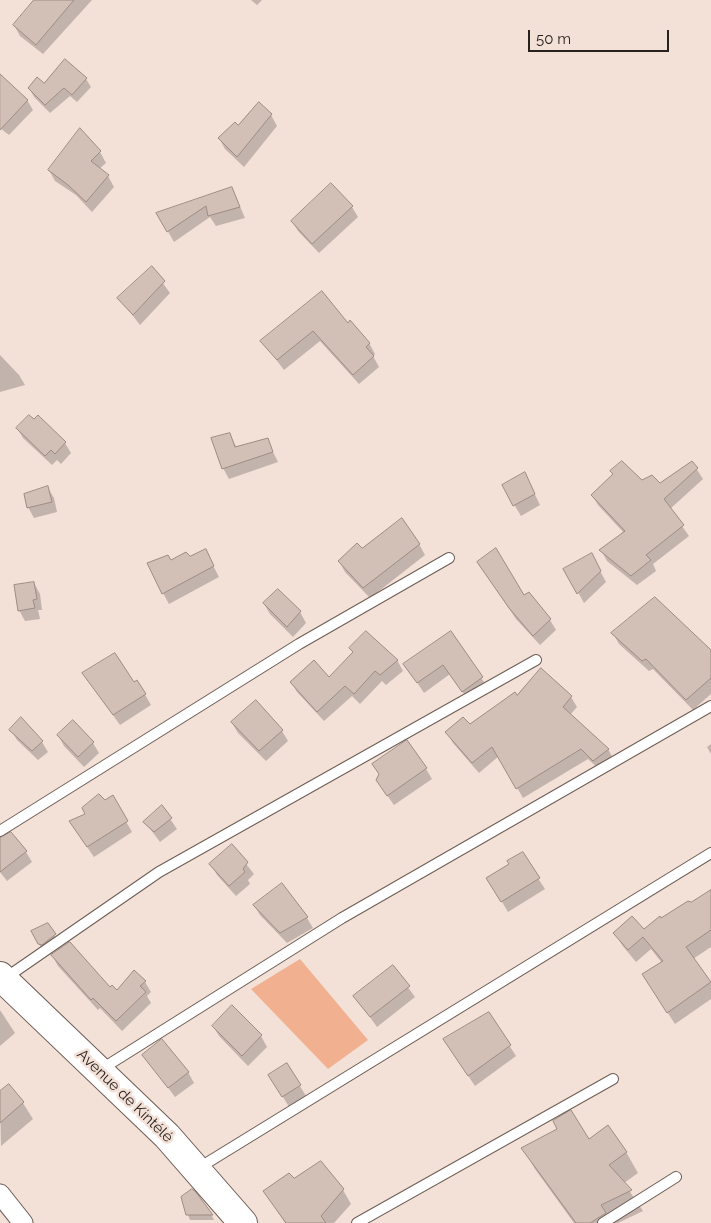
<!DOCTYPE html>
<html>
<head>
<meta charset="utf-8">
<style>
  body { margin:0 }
  #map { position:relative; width:711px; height:1223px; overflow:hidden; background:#f3e0d7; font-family:Raleway,sans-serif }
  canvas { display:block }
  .scale { position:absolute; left:528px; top:30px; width:141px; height:22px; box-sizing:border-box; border:2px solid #28221e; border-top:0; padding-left:6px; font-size:15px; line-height:18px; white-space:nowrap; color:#28221e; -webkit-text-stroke:4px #f3e0d7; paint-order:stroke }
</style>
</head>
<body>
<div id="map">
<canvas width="711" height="1223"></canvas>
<div class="scale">50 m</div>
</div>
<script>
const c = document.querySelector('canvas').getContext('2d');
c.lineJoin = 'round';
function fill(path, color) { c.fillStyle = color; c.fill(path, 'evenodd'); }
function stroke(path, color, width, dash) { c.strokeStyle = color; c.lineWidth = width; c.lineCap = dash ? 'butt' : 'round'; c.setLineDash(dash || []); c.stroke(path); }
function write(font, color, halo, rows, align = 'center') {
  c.font = font + ' Raleway,sans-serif'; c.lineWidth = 5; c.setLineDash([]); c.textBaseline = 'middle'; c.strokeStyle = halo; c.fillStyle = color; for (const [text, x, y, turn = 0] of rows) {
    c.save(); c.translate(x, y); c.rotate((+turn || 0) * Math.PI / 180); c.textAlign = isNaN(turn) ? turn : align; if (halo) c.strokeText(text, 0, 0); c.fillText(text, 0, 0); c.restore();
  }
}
fill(new Path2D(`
  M300 959 368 1040 328 1069 251 989Z`), '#f1b190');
fill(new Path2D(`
  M34 0H92L43 54 20 36 14 25Z
  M251 0H262L257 5Z
  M0 75 27 100 33 110 9 135 0 128Z
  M86 79 91 87 77 102 70 96 50 113 34 97 29 88Z
  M259 104 271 115 277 126 244 167 225 149 219 138 239 127Z
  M80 130 100 152 106 163 99 169 108 176 114 187 92 212 76 195 55 181 49 170Z
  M232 188 245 218 216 226 210 217 174 242 158 214Z
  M352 207 358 217 319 253 298 231 292 221Z
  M152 268 170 293 140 325 119 298Z
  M321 293 347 324 369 343 375 354 373 356 379 367 359 384 320 341 284 370 262 341Z
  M0 355 19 375 25 385 0 392Z
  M17 428 65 443 71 453 61 464 57 460 52 465 23 438Z
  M230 435 237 448 267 440 278 462 229 479 223 468Z
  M692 462 703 479 670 509 689 536 653 564 656 571 637 585 607 561 601 550 624 533 598 505 592 495 660 484Z
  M530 484 540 505 521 516 503 486Z
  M48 488 54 498 57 512 34 518 28 507Z
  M419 544 425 555 370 598 345 572 339 561Z
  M205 550 219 577 169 604 163 593 170 561 190 558Z
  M597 565 606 582 584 603 565 569Z
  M485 573 524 597 550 620 556 630 540 645 516 619Z
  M34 583 40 594 42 610H38L40 619 25 621 19 610Z
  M264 604 300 612 306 623 293 637 270 614Z
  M450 632 488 688 469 701 450 674 424 693 405 664Z
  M613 633 711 653V694L693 710 653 669 649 671 619 644Z
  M351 648 397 660 403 671 386 685 382 681 360 704 352 696 324 721 297 692 291 682 329 679 353 653Z
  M84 674 134 683 137 681 151 705 120 725Z
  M517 697H571L577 707 570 715 608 749 614 760 600 770 588 759 523 798 499 756 479 773 453 743 447 733 469 726Z
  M73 721 93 743 99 753 84 767 64 746 58 735Z
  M232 723 282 731 288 741 266 761 238 733Z
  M11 730 42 742 48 752 38 760 17 740Z
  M711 744V754L707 747Z
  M426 769 432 779 394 805 384 791Z
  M112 797 132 832 94 857 70 822 87 815Z
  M162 807 177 829 160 842 145 822Z
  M0 838 26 852 32 862 7 881 0 872Z
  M232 846 254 874 248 880 250 884 236 896 217 875 211 865Z
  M522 854 545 889 508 912 488 878 511 865Z
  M711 891V947L693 959 711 984V999L675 1024 651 987 662 963 651 949 636 962 622 945 615 933 644 931Z
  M254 905 307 918 313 928 287 943 260 915Z
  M47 925 61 946 48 955 45 954 39 944Z
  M52 955 117 991 145 982 151 992 147 996 151 1003 122 1031 100 1008 98 1010 58 966Z
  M393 967 415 997 377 1027 355 996Z
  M232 1007 261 1036 267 1047 248 1066 219 1036 213 1026Z
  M0 1010 15 1033 0 1046Z
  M489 1014 516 1056 475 1086 451 1050Z
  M144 1055 188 1072 194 1083 175 1097Z
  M287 1065 306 1096 289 1107 270 1075Z
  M9 1086 23 1103 33 1119 1 1146 0 1093Z
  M589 1140 626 1152 638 1173 624 1183 643 1211 618 1223H574L535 1169 523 1148Z
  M293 1180 343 1190 351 1204 334 1223H285L265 1192Z
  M192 1190 212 1216 214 1220H190L188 1215Z`), '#0003');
const building = new Path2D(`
  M34 0H74L36 45 13 25Z
  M65 59 87 78 72 95 64 88 45 105 28 88 37 77 44 83Z
  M0 74 28 100 0 130Z
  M259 102 272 114 237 157 218 138 235 122 238 125Z
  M80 128 101 151 91 161 109 175 86 202 68 185 48 170Z
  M331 183 353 206 312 244 291 221Z
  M232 187 240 207 208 216 206 206 167 232 156 213Z
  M152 266 165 281 133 315 117 298Z
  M322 291 348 323 350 320 370 343 366 347 374 356 353 375 313 331 277 360 260 341Z
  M29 415 34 419 38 415 66 442 55 454 51 450 45 456 16 428Z
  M230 433 235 447 268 438 273 452 222 469 211 438Z
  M622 461 642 480 652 475 660 483 692 461 698 468 664 499 684 525 646 555 651 560 631 576 599 550 625 531 591 495 613 474 610 471Z
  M525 472 535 494 513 506 502 485Z
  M48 486 52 502 27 508 24 494Z
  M402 518 420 544 363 588 338 561 357 543 362 548Z
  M496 548 524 595 529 592 551 619 533 636 509 608 477 562Z
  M206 549 214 566 162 594 147 563 168 555 171 560 186 552 190 556Z
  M592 553 601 571 577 594 563 569Z
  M34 582 37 599 33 600 35 608 18 611 14 585Z
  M278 589 301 611 287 627 263 603Z
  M655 597 711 650V678L686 700 646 659 642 661 611 633Z
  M366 631 398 660 380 675 375 671 354 694 345 686 317 712 290 682 314 660 329 677 353 652 349 648Z
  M451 631 483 677 462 692 443 665 417 683 403 664Z
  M115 653 134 682 137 680 146 694 113 715 82 673Z
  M541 668 572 696 563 707 609 749 593 761 581 749 516 789 492 747 472 763 445 732 463 717 470 724 515 692 517 695Z
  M256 700 283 730 259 751 231 722Z
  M21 717 43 741 32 751 9 730Z
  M73 720 94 742 78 757 57 735Z
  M407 740 427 768 387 796 376 780 379 774 372 764Z
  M99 794 105 800 113 795 128 821 87 847 69 821 85 814 82 808Z
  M162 805 172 818 154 832 143 822Z
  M11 832 27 851 0 872V838Z
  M232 844 248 862 243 869 245 872 229 886 209 864Z
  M523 852 540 878 501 902 486 878 509 864 507 861Z
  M282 883 308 917 280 933 253 905Z
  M711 890V930L686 947 711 982 667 1013 642 974 663 961 643 937 628 950 613 933 632 916 644 929 660 916 661 918 688 901 691 902Z
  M48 923 56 934 42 945 38 944 31 931Z
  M70 942 110 987 112 985 117 990 134 970 146 981 140 986 146 992 116 1021 93 998 91 1000 51 955Z
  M393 965 410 986 370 1017 353 996Z
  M232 1005 262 1035 242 1056 212 1026Z
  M489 1012 511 1045 468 1076 443 1039Z
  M162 1039 189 1072 168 1088 142 1055Z
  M287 1063 301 1085 282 1097 268 1075Z
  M9 1084 24 1102 0 1123V1091Z
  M571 1110 589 1139 608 1125 627 1152 609 1165 632 1190 601 1205 606 1213 590 1223H576L521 1148 557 1129 553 1121Z
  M321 1161 344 1189 321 1216 326 1223H286L263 1191 289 1173 294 1178Z
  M192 1189 195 1191 213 1215H186L181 1197Z`);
fill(building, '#d2bfb6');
stroke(building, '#9d8c83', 1);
const lane = new Path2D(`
  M0 831 299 644 449 558
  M4 979 159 872 536 660
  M100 1070 342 918 711 706
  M197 1169 711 853
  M357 1223 613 1079
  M603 1223 676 1177`);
const street = new Path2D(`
  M0 1194 23 1223`);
const primary = new Path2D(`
  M0 976 167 1136 243 1223`);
stroke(lane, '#6c5c54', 12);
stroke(street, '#6c5c54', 21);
stroke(primary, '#6c5c54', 30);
stroke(lane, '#fff', 10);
stroke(street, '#fff', 19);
stroke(primary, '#fff', 28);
write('15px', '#28221e', '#f3e0d7', [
  ["Avenue de Kintélé",125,1096,44]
]);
</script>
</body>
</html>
